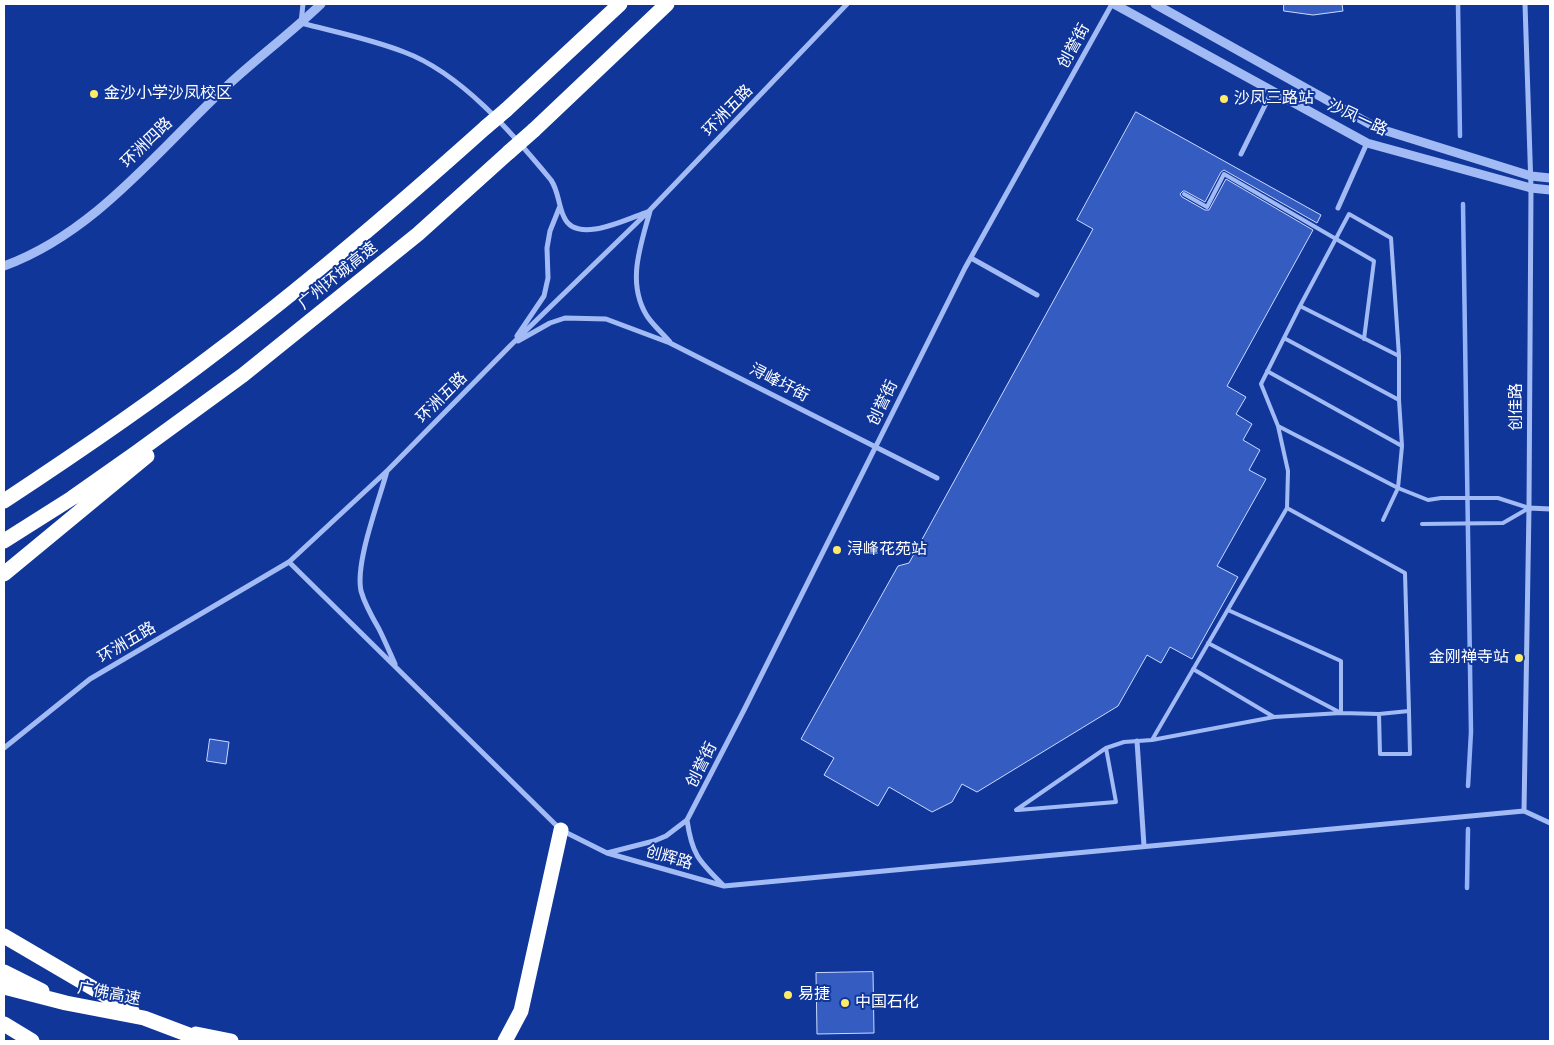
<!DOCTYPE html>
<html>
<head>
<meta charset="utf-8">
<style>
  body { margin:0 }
  #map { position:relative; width:1554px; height:1045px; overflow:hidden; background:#10369a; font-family:Helvetica,sans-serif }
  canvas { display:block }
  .frame { position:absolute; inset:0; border:5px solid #fff; pointer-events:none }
</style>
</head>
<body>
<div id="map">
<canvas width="1554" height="1045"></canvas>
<div class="frame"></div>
</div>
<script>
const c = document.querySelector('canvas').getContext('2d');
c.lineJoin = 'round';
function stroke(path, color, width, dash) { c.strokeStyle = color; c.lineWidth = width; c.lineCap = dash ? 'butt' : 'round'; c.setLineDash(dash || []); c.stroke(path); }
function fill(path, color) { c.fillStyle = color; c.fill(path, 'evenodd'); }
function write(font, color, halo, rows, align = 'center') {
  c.font = font + ' Helvetica,"Noto Sans SC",sans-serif'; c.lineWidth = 4; c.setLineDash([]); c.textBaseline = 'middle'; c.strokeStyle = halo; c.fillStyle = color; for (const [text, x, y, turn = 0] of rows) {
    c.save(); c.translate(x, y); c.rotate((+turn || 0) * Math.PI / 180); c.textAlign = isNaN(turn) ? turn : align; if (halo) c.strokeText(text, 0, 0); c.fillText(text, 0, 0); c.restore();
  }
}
stroke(new Path2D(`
  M1458 4 1460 136
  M1463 204 1471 732 1468 786
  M1467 888 1468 829`), '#94b3f8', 4.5);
const building = new Path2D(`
  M1284 4H1342L1343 11 1313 15 1284 11Z
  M1136 112 1321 215 1317 223 1224 170 1221 172 1205 202 1185 191H1183L1180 194 1182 197 1205 210H1209L1226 179 1313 230 1227 386 1246 397 1236 414 1252 424 1243 440 1260 450 1249 470 1266 479 1217 566 1238 577 1192 659 1170 647 1161 663 1147 655 1118 706 977 792 962 784 952 802 932 812 889 787 878 806 824 775 834 758 801 739 898 566 909 563 1093 229 1077 220Z
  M210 739 229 742 226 764 207 761Z
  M873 972 874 1033 817 1034 816 973Z`);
fill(building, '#345cc1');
stroke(building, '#cbdafe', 1);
stroke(new Path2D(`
  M1300 306 1399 356
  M1284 338 1399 400
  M1267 371 1402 446
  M1383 520 1398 488 1402 446 1399 400V356L1391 238 1349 214 1300 306 1261 384 1278 426 1398 488 1428 500 1441 498H1498L1529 508
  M1422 524 1503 523 1529 508
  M1208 643 1341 713V661L1228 610
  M1193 669 1274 717
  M1379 714 1380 754H1410L1409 711
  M1152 740 1287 508 1288 471 1278 426
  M1016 810 1106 748 1124 742 1152 740 1274 717 1341 713 1379 714 1409 711 1405 573 1287 508
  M1018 810 1116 802 1106 748`), '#a3bbf5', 4);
stroke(new Path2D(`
  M303 4 301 23C335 32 371 39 404 52 461 73 513 134 551 180 559 192 558 205 564 217 576 245 627 219 647 212
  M1241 154 1272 91
  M1338 208 1367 143
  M650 211C641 245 626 282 647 316 653 325 663 334 670 342
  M971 258 1037 295
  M517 336 544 296 548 278 547 248 550 231 560 206
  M518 341 550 323 565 318 606 319 670 343 937 478
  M387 471C379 501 355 562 361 591 365 605 372 617 379 629 385 641 390 653 395 664
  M1529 508 1550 509
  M289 562 561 830 607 853 724 886 1524 811 1550 823
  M1137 741 1144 846
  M4 748 90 679 289 562 388 470 511 345 650 210 847 4
  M1524 811 1529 508 1531 188 1525 4
  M687 820C692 855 699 861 723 885
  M607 853 654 841 666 836 687 820 744 710 965 268 1112 4`), '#a3bbf5', 5);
stroke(new Path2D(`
  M1114 4 1367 143 1531 188 1550 190
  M1155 4 1377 128 1531 176 1550 178
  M4 266C95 233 158 150 227 86 257 58 291 33 321 4`), '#a3bbf5', 9);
stroke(new Path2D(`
  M506 110 620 4
  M534 130 667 4
  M4 501C77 453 149 404 218 351 311 281 399 205 486 127
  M4 541 72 498 136 453 243 375 418 234 509 152
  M4 574 147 456
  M4 936 132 1011
  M4 972 42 991
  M4 987 66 1003 144 1018 205 1041
  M4 1024 32 1041
  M196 1034 231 1041
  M505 1041 521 1011 561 830`), '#fff', 15);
stroke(new Path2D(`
  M1184 194 1207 207 1224 174 1374 261 1364 339`), '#a3bbf5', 4);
stroke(new Path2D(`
  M486 127 506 110
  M509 152 534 130`), '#fff', 15);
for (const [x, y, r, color] of [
  [94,94,5,"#ffeb66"],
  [1224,99,5,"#ffeb66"],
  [837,550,5,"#ffeb66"],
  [1519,658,5,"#ffeb66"],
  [788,995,5,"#ffeb66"],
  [845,1003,5,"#ffeb66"]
]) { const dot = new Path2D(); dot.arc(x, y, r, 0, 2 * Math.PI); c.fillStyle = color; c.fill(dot); stroke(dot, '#10369a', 2); }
write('16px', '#fff', '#10369a', [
  ["创誉街",1074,46,-61],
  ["环洲五路",728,111,-46],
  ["沙凤一路",1357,118,25],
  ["环洲四路",147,143,-44],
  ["广州环城高速",338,276,-39],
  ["浔峰圩街",779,383,27],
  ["环洲五路",442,398,-45],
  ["创誉街",883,403,-64],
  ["创佳路",1517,407,-90],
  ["环洲五路",127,643,-31],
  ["创誉街",702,765,-63],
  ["创辉路",669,858,16],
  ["广佛高速",109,994,11]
]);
write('16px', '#fff', '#10369a', [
  ["金沙小学沙凤校区",104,94],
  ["沙凤三路站",1234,99],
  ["浔峰花苑站",847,550],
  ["金刚禅寺站",1509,658,"right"],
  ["易捷",798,995],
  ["中国石化",855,1003]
], 'left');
</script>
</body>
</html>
